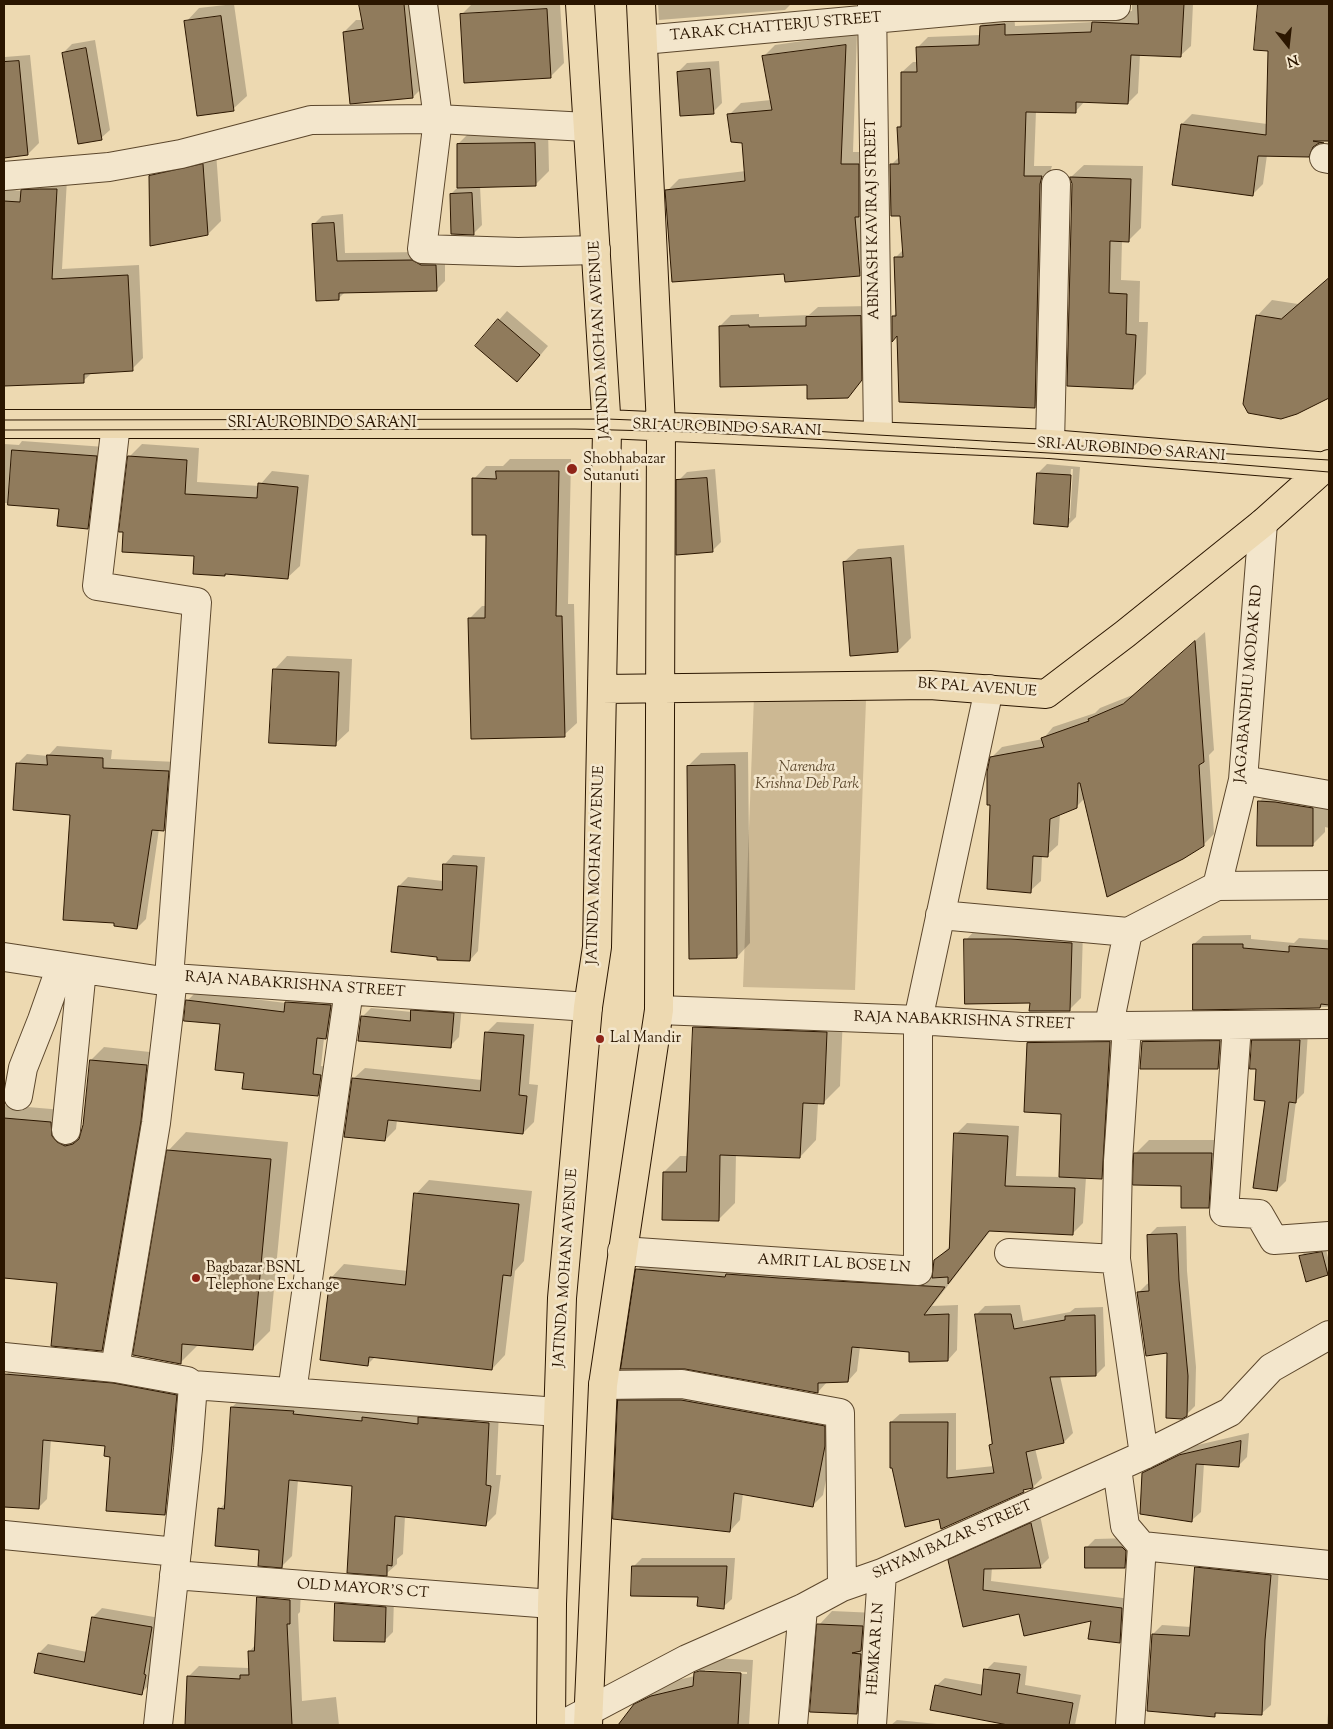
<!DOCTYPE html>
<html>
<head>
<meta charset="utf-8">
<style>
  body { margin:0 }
  #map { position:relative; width:1333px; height:1729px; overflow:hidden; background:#edd9b1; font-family:"Sorts Mill Goudy",serif }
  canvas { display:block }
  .frame { position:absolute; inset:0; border:5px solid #2b1600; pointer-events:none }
  .north { position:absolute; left:1263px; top:20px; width:50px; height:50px; -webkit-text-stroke:4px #f3e6cc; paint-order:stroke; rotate:164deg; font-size:14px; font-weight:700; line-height:20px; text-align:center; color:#2b1600 }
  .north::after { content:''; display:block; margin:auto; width:18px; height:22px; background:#2b1600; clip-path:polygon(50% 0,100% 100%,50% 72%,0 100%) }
</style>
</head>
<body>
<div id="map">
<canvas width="1333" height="1729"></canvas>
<div class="frame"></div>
<div class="north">N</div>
</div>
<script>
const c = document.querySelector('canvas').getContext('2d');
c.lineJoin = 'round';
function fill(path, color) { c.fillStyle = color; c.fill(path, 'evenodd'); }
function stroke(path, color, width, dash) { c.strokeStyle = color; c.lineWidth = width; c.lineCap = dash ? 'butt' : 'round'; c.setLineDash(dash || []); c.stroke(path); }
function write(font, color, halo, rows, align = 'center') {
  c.font = font + ' "Sorts Mill Goudy",serif'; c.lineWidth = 5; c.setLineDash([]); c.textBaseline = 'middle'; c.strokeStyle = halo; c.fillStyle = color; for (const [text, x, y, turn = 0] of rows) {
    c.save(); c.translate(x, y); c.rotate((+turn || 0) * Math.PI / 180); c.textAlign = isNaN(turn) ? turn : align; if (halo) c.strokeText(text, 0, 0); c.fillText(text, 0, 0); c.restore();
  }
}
fill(new Path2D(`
  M754 696 866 700 855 990 743 987Z`), '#ccb893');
fill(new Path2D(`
  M234 4 247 96 233 109 186 22 199 8Z
  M360 4H417L425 85 413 97 344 32 356 20H363Z
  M472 4H560L564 63 550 77 461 15Z
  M658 4H797H791L785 10 659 20Z
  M1132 4H1193L1191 46 1180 56 1140 54 1138 93 1128 103 1085 101 1075 112 1036 111 1034 166H1052L1050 172 1045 396 1035 407 898 334 893 316 897 312 895 258 904 249 901 215 891 165 900 156 898 127 902 124V72L913 62H918V47L928 37 981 35V25L991 15 1014 13 1015 26 1093 22 1103 12 1132 11Z
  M1259 4H1329V139L1320 142 1319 146 1308 156 1267 155 1263 184 1252 195 1182 124 1192 114 1267 124 1269 50 1255 49Z
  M4 33 5 57 30 55 39 143 28 154 4 156Z
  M857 33 853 152H870L871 263 859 275 785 273 667 191 679 179 746 171 743 141 729 115 741 103 771 100 763 57 775 45Z
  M95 40 110 130 101 138 63 53 72 44Z
  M719 61 722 103 713 112 678 72 687 63Z
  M548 130 549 171 535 185 480 186 482 225 473 234 451 194 459 186 458 144 471 131Z
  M216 152 221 221 208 234 150 176 164 163Z
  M1084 165 1143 166 1141 228 1128 241 1122 240 1121 280 1140 281 1139 322H1148L1146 374 1133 387 1071 177Z
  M67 179 62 269 139 265 143 358 132 369 93 372 83 381 4 379V189L22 191 33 180Z
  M343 214 345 253 421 252 445 257V281L436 290 346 291 339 298 313 225 322 216Z
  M1329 277V396L1297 413 1257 316 1272 300 1298 304Z
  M871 306 872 368 847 397 808 384 720 326 731 315 759 314V317L809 315 818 307Z
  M507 311 548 346 526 372 499 320Z
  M22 441 105 447 96 519 88 527 60 508 5 503 4 505V444L19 445Z
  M142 444 199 448 197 482 259 486 272 471 309 475 300 566 287 578 227 572 225 575 195 555 129 457Z
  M510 459H571L568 604H574L577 723 564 735 469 619 482 606H486L487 534 474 479 486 466H503Z
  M1047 464 1080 467 1076 517 1067 526 1038 473ZM1071 469H1073L1070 518H1067Z
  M715 469 721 542 712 551 678 481 687 472Z
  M904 545 911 638 898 651 844 562 858 549Z
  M1205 632 1214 750 1209 755 1214 834 1203 845 1085 798 1076 807 1060 813 1058 845 1047 855H1042L1041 881 1030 891 991 758 1002 747 1043 739 1053 727 1095 713 1100 708 1135 694Z
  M287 656 352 659 349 731 335 744 274 670Z
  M57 746 112 750 111 759 177 762 173 820 164 829H159L146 919 137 928 72 813 18 763 27 754 48 756Z
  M748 752 750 943 737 957 688 766 701 753Z
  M1272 789 1329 796V828L1325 827V832L1312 845 1259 802Z
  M453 855 485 857 478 951 470 960 399 886 408 877 443 881 445 864Z
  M977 928 1083 932 1081 998 1069 1010 1031 1002 966 940Z
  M1251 935V939L1294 943 1299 938 1329 940V1007L1194 1008V944L1203 936Z
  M196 992 286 1003 295 994 339 997 334 1029 326 1038H324L321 1066 329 1067 326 1086 318 1094 245 1072 221 1023 187 1001Z
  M421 1002 462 1005 459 1037 450 1046 362 1017 371 1008 412 1012Z
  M710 1011 843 1016 840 1086 823 1103H818L816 1140 800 1157 736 1154 735 1203 719 1219 664 1172 680 1156H688L694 1027Z
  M497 1022 534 1024 529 1084 538 1085 534 1122 523 1133 397 1120 396 1129 385 1140 353 1079 365 1068 482 1080 486 1033Z
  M1121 1031 1113 1166 1102 1177H1086L1083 1223 1072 1234 991 1230 932 1306 958 1305 957 1350 948 1360 910 1351 860 1347 857 1371 848 1381 827 1382 818 1392 637 1270 647 1260 933 1277 935 1261 950 1246 956 1134 967 1123 1019 1126 1016 1176 1060 1177 1063 1113 1029 1043 1040 1032Z
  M1229 1032 1227 1059 1218 1068 1143 1042 1152 1033Z
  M1262 1032H1308L1304 1093 1296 1101 1286 1181 1277 1190 1266 1100 1257 1067 1253 1041Z
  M104 1047 159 1053 114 1337 102 1350 58 1282 4 1277V1105L63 1110 78 1133H82L91 1060Z
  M186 1132 288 1142 270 1331 252 1349 199 1344 180 1363 169 1150Z
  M1149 1140H1225L1222 1193 1208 1207 1182 1185 1135 1154Z
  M429 1180 532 1191 524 1261 515 1271 505 1355 492 1369 375 1357 367 1365 331 1278 344 1264 408 1271 416 1194Z
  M1186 1226 1187 1271 1196 1367 1195 1406 1186 1415 1169 1352 1138 1293 1147 1284 1150 1283 1148 1236 1157 1227Z
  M1326 1249 1329 1262V1272L1328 1274 1300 1257 1304 1253Z
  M1020 1305 1023 1321 1070 1312 1075 1308 1103 1307 1105 1366 1096 1375 1060 1376 1073 1433 1064 1442 1035 1448 1042 1478 1033 1487 940 1518 891 1422 900 1414 956 1413V1470L994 1466 990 1446 993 1442 976 1315 985 1306Z
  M14 1366 185 1386 174 1505 165 1514 111 1455 106 1445 51 1439 47 1499 38 1508 4 1505V1401L6 1375Z
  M630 1390 835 1416V1434L823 1495 813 1505 743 1493 740 1520 730 1531 619 1401Z
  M243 1397 499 1412 496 1475H501L496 1514 485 1525 405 1516 403 1554 397 1559V1564L386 1574 353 1485 298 1480 292 1556 282 1566 260 1548 220 1509 225 1503 232 1407Z
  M1249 1433 1247 1457 1238 1466 1204 1463 1201 1512 1192 1520 1144 1473 1153 1464 1189 1447Z
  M1040 1515 1049 1558 1040 1567H992L991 1581 1130 1599 1128 1633 1119 1641 1092 1620 1020 1612 964 1625 949 1561 958 1552Z
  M1131 1538 1133 1557 1124 1566 1086 1548 1095 1539Z
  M642 1558H735L732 1599 723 1607 633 1567Z
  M1205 1559 1279 1566 1271 1705 1262 1713 1218 1712 1215 1715 1153 1634 1162 1625 1191 1627 1196 1568Z
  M269 1587 301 1589 300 1612 298 1614 302 1701 336 1697 339 1725H186L189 1676 199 1666 248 1668 250 1667 249 1652 256 1644 258 1598Z
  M345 1595 394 1598 393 1632 384 1641 336 1604Z
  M102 1608 160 1618 150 1684 141 1693 39 1653 48 1644 87 1652 93 1617Z
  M832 1611 876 1613 870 1699 857 1713 819 1625Z
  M713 1658 753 1660 749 1725H624V1720L649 1692 665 1683 695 1676V1674L708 1661ZM705 1670 747 1672V1674L705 1672Z
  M994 1662 1027 1666 1025 1685 1081 1695 1075 1725H1015L932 1709 936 1686 945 1678 984 1685 986 1670Z
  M1329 1712V1725H1327L1328 1713Z
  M897 1720 947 1725H891Z`), '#0003');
const building = new Path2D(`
  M359 4H404L413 98 350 104 343 32 363 29Z
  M1138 4H1184L1181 57 1131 55 1128 104 1076 102V113L1026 112 1024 176H1042L1040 184 1035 408 899 402 897 336 892 342V316H896L894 257H903L900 216H891L890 164H899L897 127H901V72H917L916 47 979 45 980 26 1005 24V35L1091 32 1092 22 1138 24Z
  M1258 4H1329V141H1313L1324 143H1319L1313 147 1309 157 1258 156 1253 196 1172 185 1181 124 1266 135 1268 51 1254 50Z
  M547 9 551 78 464 83 460 14Z
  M221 16 234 111 197 116 184 21Z
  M846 45 841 164H859V217H855L860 276 785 282 784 274 672 282 665 190 745 181 742 143 731 142 727 114 772 110 762 56Z
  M86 48 102 140 78 144 62 53Z
  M19 61 28 155 4 158V62Z
  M710 69 714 114 680 116 677 72Z
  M535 143 536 186 457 188V144Z
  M203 164 208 235 150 246 149 176Z
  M1070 177 1131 179 1129 242 1110 241 1109 293 1127 294 1126 334 1136 335 1133 389 1067 386 1072 184Z
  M40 189H57L52 279 128 275 133 371 84 374V383L4 386V201L20 202 21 190Z
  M472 193 474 235 451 234 450 194Z
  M334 223 337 261 412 260 421 265H436L437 291 339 293V300L316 301 312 224Z
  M1329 278V398L1297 414 1281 419 1248 413 1243 404 1256 315 1281 319Z
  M861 316 862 380 848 398 807 399V385L720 387 719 326 749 325V327L806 326V317Z
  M498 319 540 355 517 382 475 346Z
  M12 450 97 456 88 529 57 526 59 509 8 505Z
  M128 456 187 460 185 494 257 498 258 483 298 487 288 579 225 574V576L193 574 194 556 122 552 123 532H119Z
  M496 471H559L556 616H562L565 737 471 739 468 618H485L486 535H472V478L496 479Z
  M1037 473 1071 475 1068 527 1034 524Z
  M707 478 713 552 676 555V480Z
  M891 558 898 652 850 656 843 562Z
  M1195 641 1204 762 1199 765 1204 846 1183 859 1107 897 1080 783H1078L1077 808 1050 819 1048 857 1033 856 1031 893 987 889 990 805H987V772L990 757 1044 747 1041 738 1089 721 1088 719 1123 704Z
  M273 669 339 672 336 746 269 743Z
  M47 755 103 758V768L169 771 164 831 152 830 137 929 114 926V923L63 920 70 815 13 810 16 763 47 765Z
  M735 765 737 958 689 959 687 766Z
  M1258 801 1275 802 1313 808V846H1257Z
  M443 864 477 866 470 961 437 960V957L391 952 398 886 442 890Z
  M964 939H1010L1072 943 1070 1011H1029L1030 1003 965 1004Z
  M1193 944H1243V948L1289 952V946L1329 949V1005L1321 1004 1320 1008 1193 1010Z
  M186 1000 284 1012 285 1002 331 1005 326 1039 317 1038 313 1074 321 1075 318 1096 242 1089 244 1073 215 1070 220 1024 184 1021Z
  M411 1010 454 1013 451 1048 358 1041 361 1016 410 1021Z
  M693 1027 827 1032 824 1104 803 1103 800 1158 720 1155 719 1221 662 1220 663 1172H686Z
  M485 1032 524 1035 519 1095 527 1096 523 1134 388 1120 385 1141 344 1137 352 1078 480 1091Z
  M1252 1040H1300L1296 1103 1289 1102 1277 1191 1253 1188 1265 1101 1254 1100 1256 1069H1250Z
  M1220 1041 1218 1069H1140L1142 1042Z
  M1110 1042 1102 1179 1059 1177 1061 1114 1024 1112 1027 1043Z
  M90 1060 147 1065 141 1121 102 1351 51 1346 57 1283 4 1278V1118L51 1122 52 1136 57 1142 65 1146 73 1144 79 1139 83 1125Z
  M954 1133 1008 1136 1005 1186 1075 1188 1073 1235 989 1231 948 1284V1277L932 1278 934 1260 949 1249Z
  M167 1150 271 1159 253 1350 182 1344 181 1364 133 1355Z
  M1134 1153H1212L1209 1208H1181V1186L1133 1185Z
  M414 1193 519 1204 511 1276 503 1275 492 1370 369 1357 368 1366 320 1360 330 1277 405 1285Z
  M1177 1234 1179 1280 1188 1376 1187 1416 1182 1419 1166 1418 1167 1353 1146 1356 1137 1292 1149 1291 1147 1235Z
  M1322 1252 1328 1275 1306 1282 1299 1256Z
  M636 1269 725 1277 726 1274 779 1278 945 1287 924 1315 949 1314 948 1361 909 1362V1352L852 1347 848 1382 818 1383V1393L685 1369H621Z
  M975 1314H1011L1014 1329 1065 1320V1316L1095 1315 1096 1376 1050 1377 1064 1443 1026 1452 1033 1488 1023 1490 1024 1492 941 1529 939 1519 905 1527 892 1468H890V1422H948L947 1478 994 1473 989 1445 992 1444Z
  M4 1374 113 1383 177 1395 165 1515 106 1511 110 1457 104 1456 105 1446 43 1440 39 1509 4 1507Z
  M618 1400H681L825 1426V1446L813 1507 734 1493 730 1532 613 1519Z
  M231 1407 294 1411 293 1414 362 1421V1417L418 1424V1417L489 1423 486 1485 491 1486 486 1526 395 1516 392 1566 387 1565V1576L347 1573 352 1486 289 1480 282 1568 258 1566 259 1550 215 1546 218 1508 224 1509Z
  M1241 1441 1239 1467 1196 1464 1192 1522 1140 1514 1142 1473 1179 1455Z
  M1031 1523 1041 1568 984 1569 983 1590 1122 1608 1120 1643 1088 1639 1091 1621 1024 1636 1019 1614 963 1627 948 1560Z
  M1085 1547H1122L1126 1551 1125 1568H1085Z
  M632 1566H727L724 1609 697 1606 698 1597 631 1596Z
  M1195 1567 1271 1575 1265 1640 1262 1715 1215 1713V1717L1147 1711 1152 1634 1189 1636Z
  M257 1597 290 1600V1624H287L292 1725H185L187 1676 240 1679V1675H249L248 1651H254Z
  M335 1603 386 1607 385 1642 334 1641Z
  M92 1617 152 1627 144 1674 146 1675 142 1695 34 1673 38 1653 84 1662Z
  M817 1624 863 1626 861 1651 852 1653 861 1654 857 1714 810 1712Z
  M984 1669 1020 1674 1017 1693 1073 1703 1069 1725H1008L930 1710 935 1685 981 1695Z
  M700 1671 741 1673 738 1725H618L634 1704 651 1696 693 1686 694 1673Z`);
fill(building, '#907b5c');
stroke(building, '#2b1600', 1);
const minor = new Path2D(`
  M423 4 438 119 422 249 518 252 596 250
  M872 4 878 435
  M643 40 1003 7 1116 6V4
  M1324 158 1329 159
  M4 176 109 167 181 154 311 120 438 119 587 127
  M116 424 97 586 197 602 169 978
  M1050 444 1056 184
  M1243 780 1329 795
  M1217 886 1329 885
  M940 915 1128 932
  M4 957 156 980 173 978 588 1007
  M659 1010 918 1020 1021 1027 1329 1024
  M1109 1025 1128 932 1217 886 1243 780 1263 523
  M1237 1025 1224 1212 1259 1214 1274 1240 1329 1236
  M1127 1026 1118 1161 1116 1259 1144 1455
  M18 1096 23 1068 42 1020 61 966
  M66 1130 82 969
  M622 1251 918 1271V1020L989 689
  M1009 1253 1116 1259
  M4 1357 115 1368 187 1381 193 1385 558 1412
  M115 1368 156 1123 173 978
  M603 1385 682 1384 840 1413 842 1587
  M292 1392 349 990
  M1117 1468 1125 1526 1142 1546 1130 1725
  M4 1535 177 1552
  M1142 1546 1329 1565
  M174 1575 552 1604
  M158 1725 188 1449 193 1385
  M562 1725 687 1659 803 1608 842 1587 882 1573 1144 1455 1230 1412 1271 1368 1329 1335
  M793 1725 803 1608
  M872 1725 882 1573`);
const major = new Path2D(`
  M4 424H606L1050 444 1329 467
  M602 689 930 685 1046 694 1125 634 1263 523 1329 464
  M551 1725 552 1604 562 1298 588 1007 597 947 607 430 580 4
  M588 1725 603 1385 659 1010 661 426 641 4`);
stroke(minor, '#5c472c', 30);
stroke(major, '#2b1600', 30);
stroke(minor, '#f3e6cc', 28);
stroke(major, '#edd9b1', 28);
stroke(new Path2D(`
  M4 420 607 419C697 422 787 430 878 435 1028 444 1179 450 1329 460
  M4 430 575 429 692 432 1219 463 1329 472`), '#2b1600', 1);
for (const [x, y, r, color] of [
  [572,469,6,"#8f2418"],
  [600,1039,5,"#8f2418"],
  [196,1278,5,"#8f2418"]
]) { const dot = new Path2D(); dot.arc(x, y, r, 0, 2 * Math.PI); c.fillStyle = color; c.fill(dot); stroke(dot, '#f3e6cc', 2); }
write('15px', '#2b1600', '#f3e6cc', [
  ["TARAK CHATTERJU STREET",776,28,-5],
  ["ABINASH KAVIRAJ STREET",874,219,-91],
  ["JATINDA MOHAN AVENUE",601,340,-93],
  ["SRI AUROBINDO SARANI",322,424],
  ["SRI AUROBINDO SARANI",727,429,2],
  ["SRI AUROBINDO SARANI",1131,451,4],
  ["JAGABANDHU MODAK RD",1250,684,-85],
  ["BK PAL AVENUE",977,689,4],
  ["JATINDA MOHAN AVENUE",597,865,-88],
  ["RAJA NABAKRISHNA STREET",295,986,4],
  ["RAJA NABAKRISHNA STREET",964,1022,2],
  ["AMRIT LAL BOSE LN",834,1265,3],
  ["JATINDA MOHAN AVENUE",567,1268,-86],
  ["SHYAM BAZAR STREET",953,1541,-24],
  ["OLD MAYOR'S CT",363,1590,4],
  ["HEMKAR LN",877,1649,-86]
]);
write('15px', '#2b1600', '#f3e6cc', [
  ["Shobhabazar",583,460],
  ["Sutanuti",583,477],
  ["Lal Mandir",610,1039],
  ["Bagbazar BSNL",206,1269],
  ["Telephone Exchange",206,1286]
], 'left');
write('italic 15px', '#5b472c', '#f3e6cc', [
  ["Narendra",807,768],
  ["Krishna Deb Park",807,785]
]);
</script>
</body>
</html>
